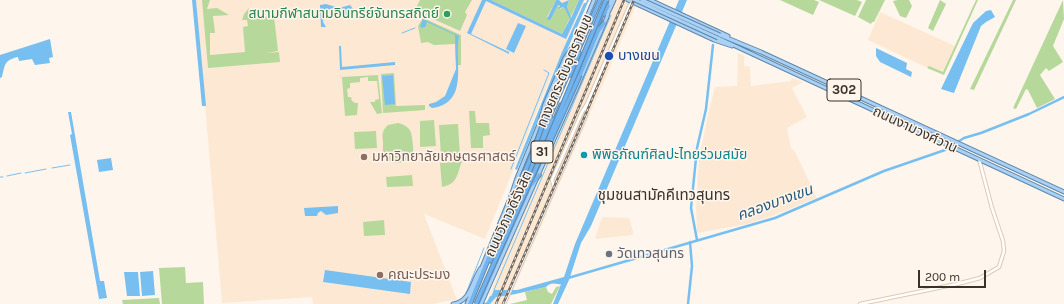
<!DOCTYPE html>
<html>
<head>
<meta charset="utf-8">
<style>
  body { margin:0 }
  #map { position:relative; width:1064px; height:304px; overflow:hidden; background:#fef5ed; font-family:Karla,sans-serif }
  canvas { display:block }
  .scale { position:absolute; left:918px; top:270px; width:68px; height:18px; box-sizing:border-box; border:2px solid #393229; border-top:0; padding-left:5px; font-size:12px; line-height:14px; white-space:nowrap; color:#393229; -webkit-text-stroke:3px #fef5ed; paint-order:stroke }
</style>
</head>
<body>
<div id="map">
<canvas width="1064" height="304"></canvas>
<div class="scale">200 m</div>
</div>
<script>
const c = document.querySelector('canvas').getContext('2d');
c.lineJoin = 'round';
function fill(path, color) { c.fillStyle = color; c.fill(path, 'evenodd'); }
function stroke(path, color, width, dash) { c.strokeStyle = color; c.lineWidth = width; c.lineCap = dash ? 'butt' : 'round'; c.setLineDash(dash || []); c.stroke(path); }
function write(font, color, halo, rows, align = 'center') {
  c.font = font + ' Karla,"Noto Sans Thai",sans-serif'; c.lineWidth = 3; c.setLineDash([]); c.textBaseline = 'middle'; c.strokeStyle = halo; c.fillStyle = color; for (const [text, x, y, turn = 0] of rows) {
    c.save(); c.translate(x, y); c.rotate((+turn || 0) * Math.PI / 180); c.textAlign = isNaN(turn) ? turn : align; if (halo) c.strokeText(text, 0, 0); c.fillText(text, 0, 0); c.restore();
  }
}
fill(new Path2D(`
  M196 0H585L548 84 485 239 424 214 457 300 447 301 434 304H313L312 297 222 303Z
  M616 0H638L606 77 507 304H486L517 225 540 178Z
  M880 12 955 46 943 72 931 67 930 69 868 40Z
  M738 53 744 56V66L750 67 751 86 791 81 792 78 803 82 792 88 807 117 787 128 791 148 795 152 817 198 772 216 747 224 697 233 696 208 699 159 708 115 715 87 737 86Z
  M602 217 629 218 633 231V235L595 239Z`), '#fde9d3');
fill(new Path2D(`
  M202 0H210L207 9 217 8 229 15 213 16 215 33H210V55L245 52 243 27 248 26 247 20H242L244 14 249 8 250 18 274 16 278 51 266 53 279 52 280 62 208 68Z
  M420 0H472L465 12 467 15 460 31 422 14 423 11 416 8Z
  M491 0H556L547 17 551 19 558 5 560 9 563 7 565 9 569 16 567 7 569 0H579L562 34Z
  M780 0H814L819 2 813 15Z
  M819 0H857L862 2 855 16Z
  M866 0H885L874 22H872L871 24 858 17Z
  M898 0H909L912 6 906 18 900 16 893 1Z
  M940 0 946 4 933 31 928 28Z
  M976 0H978L944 75 927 68 929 66 943 72Z
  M1013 0H1016L974 90 970 89Z
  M1063 0 1064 19 1053 46 1063 62 1049 71 1046 68 1040 75 1055 99 1037 108 1028 90 1026 89 1016 109 1013 108Z
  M423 18 461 35V65H456L455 44 434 45 428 42 421 43 418 26Z
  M394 73 396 106 425 105V110L383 113 381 74Z
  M378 75 382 113 377 114 370 102H375V100L379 99 377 81H368V77L360 78V82L350 83V88L347 89 348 97H351L352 101 355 103H358L357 115 345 116 342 77Z
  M469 111H475L476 123H489L490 135 483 136V148H471Z
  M434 120 436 146 420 147V121Z
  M398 123C406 125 411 128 412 137 412 141 414 147 413 152 411 164 391 166 385 157 382 153 383 147 383 142 382 135 382 130 388 125Z
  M458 124 460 155 441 156 439 125Z
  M376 131 377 148 355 149 354 132Z
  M462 161C457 174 458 184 442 187L440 163Z
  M412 175 413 186 387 187 386 177Z
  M384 220 385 235 364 236 363 222Z
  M185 267 186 283 203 282 204 304H162L159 268Z
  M560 286 551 304H510L527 300 525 292 546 287 548 292 552 294 556 287Z
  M159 298 160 304H123L122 300Z`), '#b6d89b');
fill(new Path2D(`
  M192 0H196L206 106H202Z
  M482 0H491L562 34 570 19 565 9 563 7 558 9 560 6 558 5 551 19 549 20 547 19 556 0H559L562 3 569 0 567 7 571 18 579 0H584L566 39 486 1 471 34 509 52V54L467 33Z
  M587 0H589L540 112 541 113 517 170 515 169 562 52 584 3H586Z
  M679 0H687L591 226 581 243 569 280 558 304H553L561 284C556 285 552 281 546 287L511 295 496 297 490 304H478L489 302 494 290H517L564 277 575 244Z
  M326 4 339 8 350 5 353 9V13C343 19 336 10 327 9L326 11 328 17 324 18 323 22 326 27H321L320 5Z
  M991 10 995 17 986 22 981 26 954 93 941 89 973 23 986 11Z
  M423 19 459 36C454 62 470 103 432 108L429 106V104L436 102 445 96 456 69 455 35 427 22 425 27 422 28 420 26Z
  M518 23 526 26 514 53 506 49Z
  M50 39 53 57 49 58 50 63 35 65 32 59 19 61 18 57C4 60 5 65 2 77L0 78V55Z
  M339 46H341L342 67 395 62V65L340 70Z
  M876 48 907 63 906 69 912 72 911 77 880 62 876 56Z
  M393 75 395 104 385 105 382 76Z
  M68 112H71L100 281H104L107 298 99 299 70 135 72 134Z
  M111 158 113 170 99 172 97 160Z
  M338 206V213L326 215 321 211 318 213 317 216H305L304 208Z
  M325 270 411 282 410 294 323 282Z
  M153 271 155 295 142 296 140 272Z
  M124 272H138L140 296H127Z`), '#77bff0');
stroke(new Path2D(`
  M402 33 415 28
  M52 168 70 165
  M511 169 549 73 544 70
  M25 173 46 169
  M7 176 21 173
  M0 177H3
  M494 290 611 15
  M465 296 484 248`), '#77bff0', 1);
stroke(new Path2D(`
  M697 240 691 208 697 148 706 109 713 45
  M568 278 775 218 884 171 945 150 964 138 981 133 1029 114 1064 97
  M487 304 491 297
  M688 304 692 266 690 242`), '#77bff0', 2.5);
const minor = new Path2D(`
  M554 187 552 180 582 112 587 104 629 7 633 0
  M504 304 586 115 587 104
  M860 304 957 284 980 278 999 267 1004 251 1003 241 992 208 979 159`);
const major = new Path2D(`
  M628 0 714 40 732 46
  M650 0 728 36
  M609 11 614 0
  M720 35 761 52 1064 192
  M718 38 1064 199
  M577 41 594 0
  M453 304C471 302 472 280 481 268
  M467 304 511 196 517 178 540 122 545 104 565 58 574 45
  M481 304 578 85 607 17 611 0`);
const highway = new Path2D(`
  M604 14 608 6
  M595 30 604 10
  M570 75 579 53
  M580 75 598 31 604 23
  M555 90 566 64
  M553 106 577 39
  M552 127 561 105
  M530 162 600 0
  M532 184 539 175
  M506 226 552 119
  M491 261 503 231
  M470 304 507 213
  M478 304 532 180`);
stroke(minor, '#decab6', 4.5);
stroke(major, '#5d86aa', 5);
stroke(highway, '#5d86aa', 5.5);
stroke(minor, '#fff', 2.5);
stroke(major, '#a9d1f5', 3);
stroke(highway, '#70b3ef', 3.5);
const rail = new Path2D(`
  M496 304 624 0
  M503 304 579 130 634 0`);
stroke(rail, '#706960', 2.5);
stroke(rail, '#fef5ed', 1, [3]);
const majorBridge = new Path2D(`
  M635 0 718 38
  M642 0 720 35`);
const highwayBridge = new Path2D(`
  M546 151 580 75
  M502 234 509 211 534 149 555 90
  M476 304 543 152 606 0`);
stroke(majorBridge, '#5d86aa', 5, []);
stroke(highwayBridge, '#5d86aa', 5.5, []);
stroke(majorBridge, '#a9d1f5', 3);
stroke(highwayBridge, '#70b3ef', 3.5);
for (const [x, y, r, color] of [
  [447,14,4,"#2e9e5b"],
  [609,56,5,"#1a4fb4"],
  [584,155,4,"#0f9aa8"],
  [364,157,4,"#8d6e63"],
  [609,254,4,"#6b7280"],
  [380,275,4,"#8d6e63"]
]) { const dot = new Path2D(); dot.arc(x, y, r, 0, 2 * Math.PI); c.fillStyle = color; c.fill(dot); stroke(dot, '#fef5ed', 1.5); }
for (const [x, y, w] of [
  [844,90,34],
  [542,152,22]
]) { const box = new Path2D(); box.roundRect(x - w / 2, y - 11, w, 22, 3); c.fillStyle = '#fef5ed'; c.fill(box); stroke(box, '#393229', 1); }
write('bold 13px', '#393229', null, [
  ["302",844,90],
  ["31",542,152]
]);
write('14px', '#27864d', '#fef5ed', [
  ["สนามกีฬาสนามอินทรีย์จันทรสถิตย์",439,14]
], 'right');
write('14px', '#164399', '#fef5ed', [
  ["บางเขน",618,56]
], 'left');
write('14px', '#393229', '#fef5ed', [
  ["ทางยกระดับอุตราภิมุข",565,71,-67],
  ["ถนนงามวงศ์วาน",915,130,25],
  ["ถนนวิภาวดีรังสิต",509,214,-65]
]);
write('14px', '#0d838f', '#fef5ed', [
  ["พิพิธภัณฑ์ศิลปะไทยร่วมสมัย",592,155]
], 'left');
write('14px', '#785e54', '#fef5ed', [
  ["มหาวิทยาลัยเกษตรศาสตร์",372,157],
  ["คณะประมง",388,275]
], 'left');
write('14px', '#5b616d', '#fef5ed', [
  ["วัดเทวสุนทร",617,254]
], 'left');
write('15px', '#393229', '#fef5ed', [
  ["ชุมชนสามัคคีเทวสุนทร",664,196]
]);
write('italic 15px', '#24597b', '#fef5ed', [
  ["คลองบางเขน",775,203,-20]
]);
</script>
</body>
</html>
